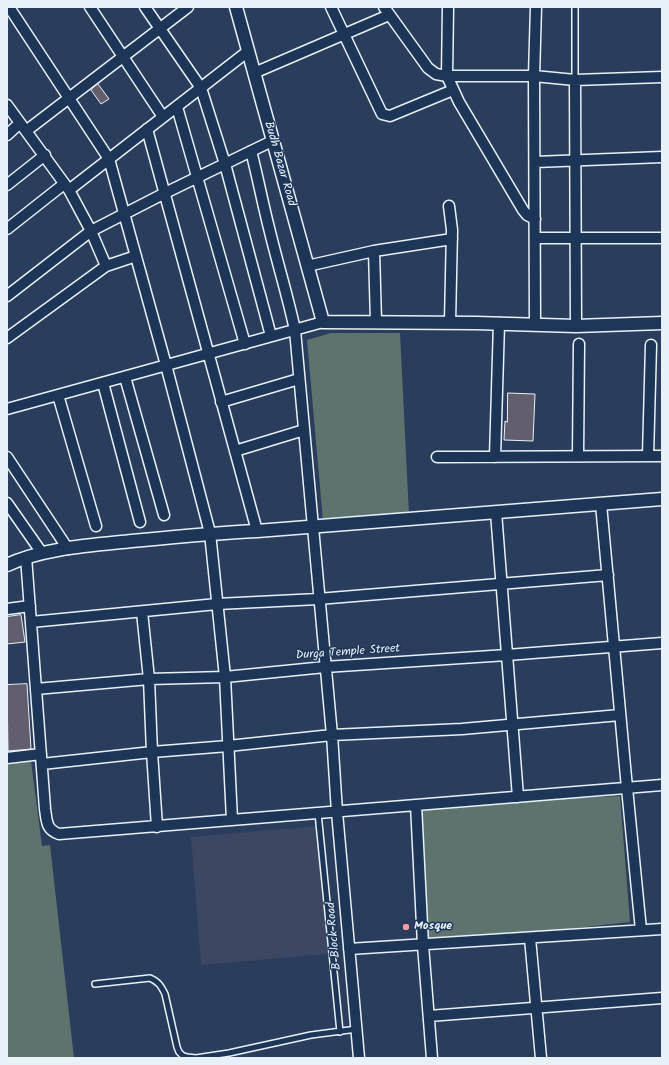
<!DOCTYPE html>
<html>
<head>
<meta charset="utf-8">
<style>
  body { margin:0 }
  #map { position:relative; width:669px; height:1065px; overflow:hidden; background:#2b3d5c; font-family:Kalam,sans-serif }
  canvas { display:block }
  .frame { position:absolute; inset:0; border:8px solid #e8f1f8; pointer-events:none }
</style>
</head>
<body>
<div id="map">
<canvas width="669" height="1065"></canvas>
<div class="frame"></div>
</div>
<script>
const c = document.querySelector('canvas').getContext('2d');
c.lineJoin = 'round';
function fill(path, color) { c.fillStyle = color; c.fill(path, 'evenodd'); }
function stroke(path, color, width, dash) { c.strokeStyle = color; c.lineWidth = width; c.lineCap = dash ? 'butt' : 'round'; c.setLineDash(dash || []); c.stroke(path); }
function write(font, color, halo, rows, align = 'center') {
  c.font = font + ' Kalam,sans-serif'; c.lineWidth = 3; c.setLineDash([]); c.textBaseline = 'middle'; c.strokeStyle = halo; c.fillStyle = color; for (const [text, x, y, turn = 0] of rows) {
    c.save(); c.translate(x, y); c.rotate((+turn || 0) * Math.PI / 180); c.textAlign = isNaN(turn) ? turn : align; if (halo) c.strokeText(text, 0, 0); c.fillText(text, 0, 0); c.restore();
  }
}
fill(new Path2D(`
  M318 826 328 954 201 965 191 837Z`), '#3c4761');
fill(new Path2D(`
  M331 333H400L409 515 323 521 307 340Z
  M31 761 42 846 50 845 74 1058H7V764Z
  M620 796 630 922 423 945 416 805Z`), '#5e736e');
const building = new Path2D(`
  M98 84 109 99 101 104 91 90Z
  M508 393 535 394 533 441 504 440 505 421 507 422Z
  M21 615 25 642 7 644V617Z
  M27 684 31 749 8 751 7 685Z`);
fill(building, '#625e6e');
stroke(building, '#e8f1f8', 1);
const service = new Path2D(`
  M575 80V7
  M318 813 340 1032
  M95 984 150 978C159 982 161 986 165 994L177 1047 179 1052 183 1056 187 1057 196 1058 229 1053 311 1035 357 1029`);
const minor = new Path2D(`
  M9 7 109 159 166 365 210 533 225 677 232 820
  M90 7 163 117
  M145 7 201 88 225 164 271 336
  M331 7 382 114 390 116 453 90
  M384 7 428 68 436 74 447 76 459 102 523 210 527 215 535 219
  M448 7 447 76H534L575 80 662 77
  M254 73 389 15
  M575 80 576 326
  M7 105 69 190 91 231 106 266
  M177 107 245 344
  M147 129 257 531
  M26 131 188 7
  M7 135 20 123
  M251 151C258 178 263 205 270 232 278 265 288 297 295 330L332 735 337 812 359 1058
  M535 162 662 157
  M7 185 45 155
  M69 190 247 52
  M449 206 452 230 450 322
  M7 229 64 184
  M535 238H662
  M374 251 376 322
  M307 266 374 251 452 239
  M7 296 91 231 165 193 272 141
  M535 325 534 76 536 7
  M7 338 106 266 136 256
  M125 377 164 515
  M103 383 140 522
  M58 395 96 526
  M221 402 299 379
  M7 409 323 322
  M235 451 304 430
  M578 456 579 344
  M648 456 651 345
  M7 457 68 549
  M437 457 662 456
  M495 457 499 323
  M7 503 42 553
  M601 504 627 788 641 930
  M496 512 518 797
  M26 557 45 809C47 822 46 829 59 834L662 785
  M7 609 30 606
  M142 612 149 679 152 752 157 827
  M31 622 217 604 318 599 608 575
  M36 689 149 679 225 677 325 667 507 655 662 643
  M7 758 41 754
  M42 764 152 752 228 746 332 735 462 729 620 715
  M416 805 423 945 432 1058
  M530 938 541 1058
  M349 949 662 929
  M429 1016 662 998`);
const tertiary = new Path2D(`
  M236 7 323 322 476 323 576 326 662 323
  M7 565C42 548 94 545 132 541 174 537 215 533 257 531L662 499`);
stroke(service, '#e8f1f8', 8);
stroke(minor, '#e8f1f8', 13);
stroke(tertiary, '#e8f1f8', 15);
stroke(service, '#1d3557', 5);
stroke(minor, '#1d3557', 10);
stroke(tertiary, '#1d3557', 12);
for (const [x, y, r, color] of [
  [406,927,4,"#ff9aa2"]
]) { const dot = new Path2D(); dot.arc(x, y, r, 0, 2 * Math.PI); c.fillStyle = color; c.fill(dot); stroke(dot, '#1d3557', 1.5); }
write('12px', '#e8f1f8', '#1d3557', [
  ["Budh Bazar Road",279,164,74],
  ["Durga Temple Street",348,653,-4],
  ["B Block Road",335,936,-95]
]);
write('bold 12px', '#e8f1f8', '#1d3557', [
  ["Mosque",414,927]
], 'left');
</script>
</body>
</html>
